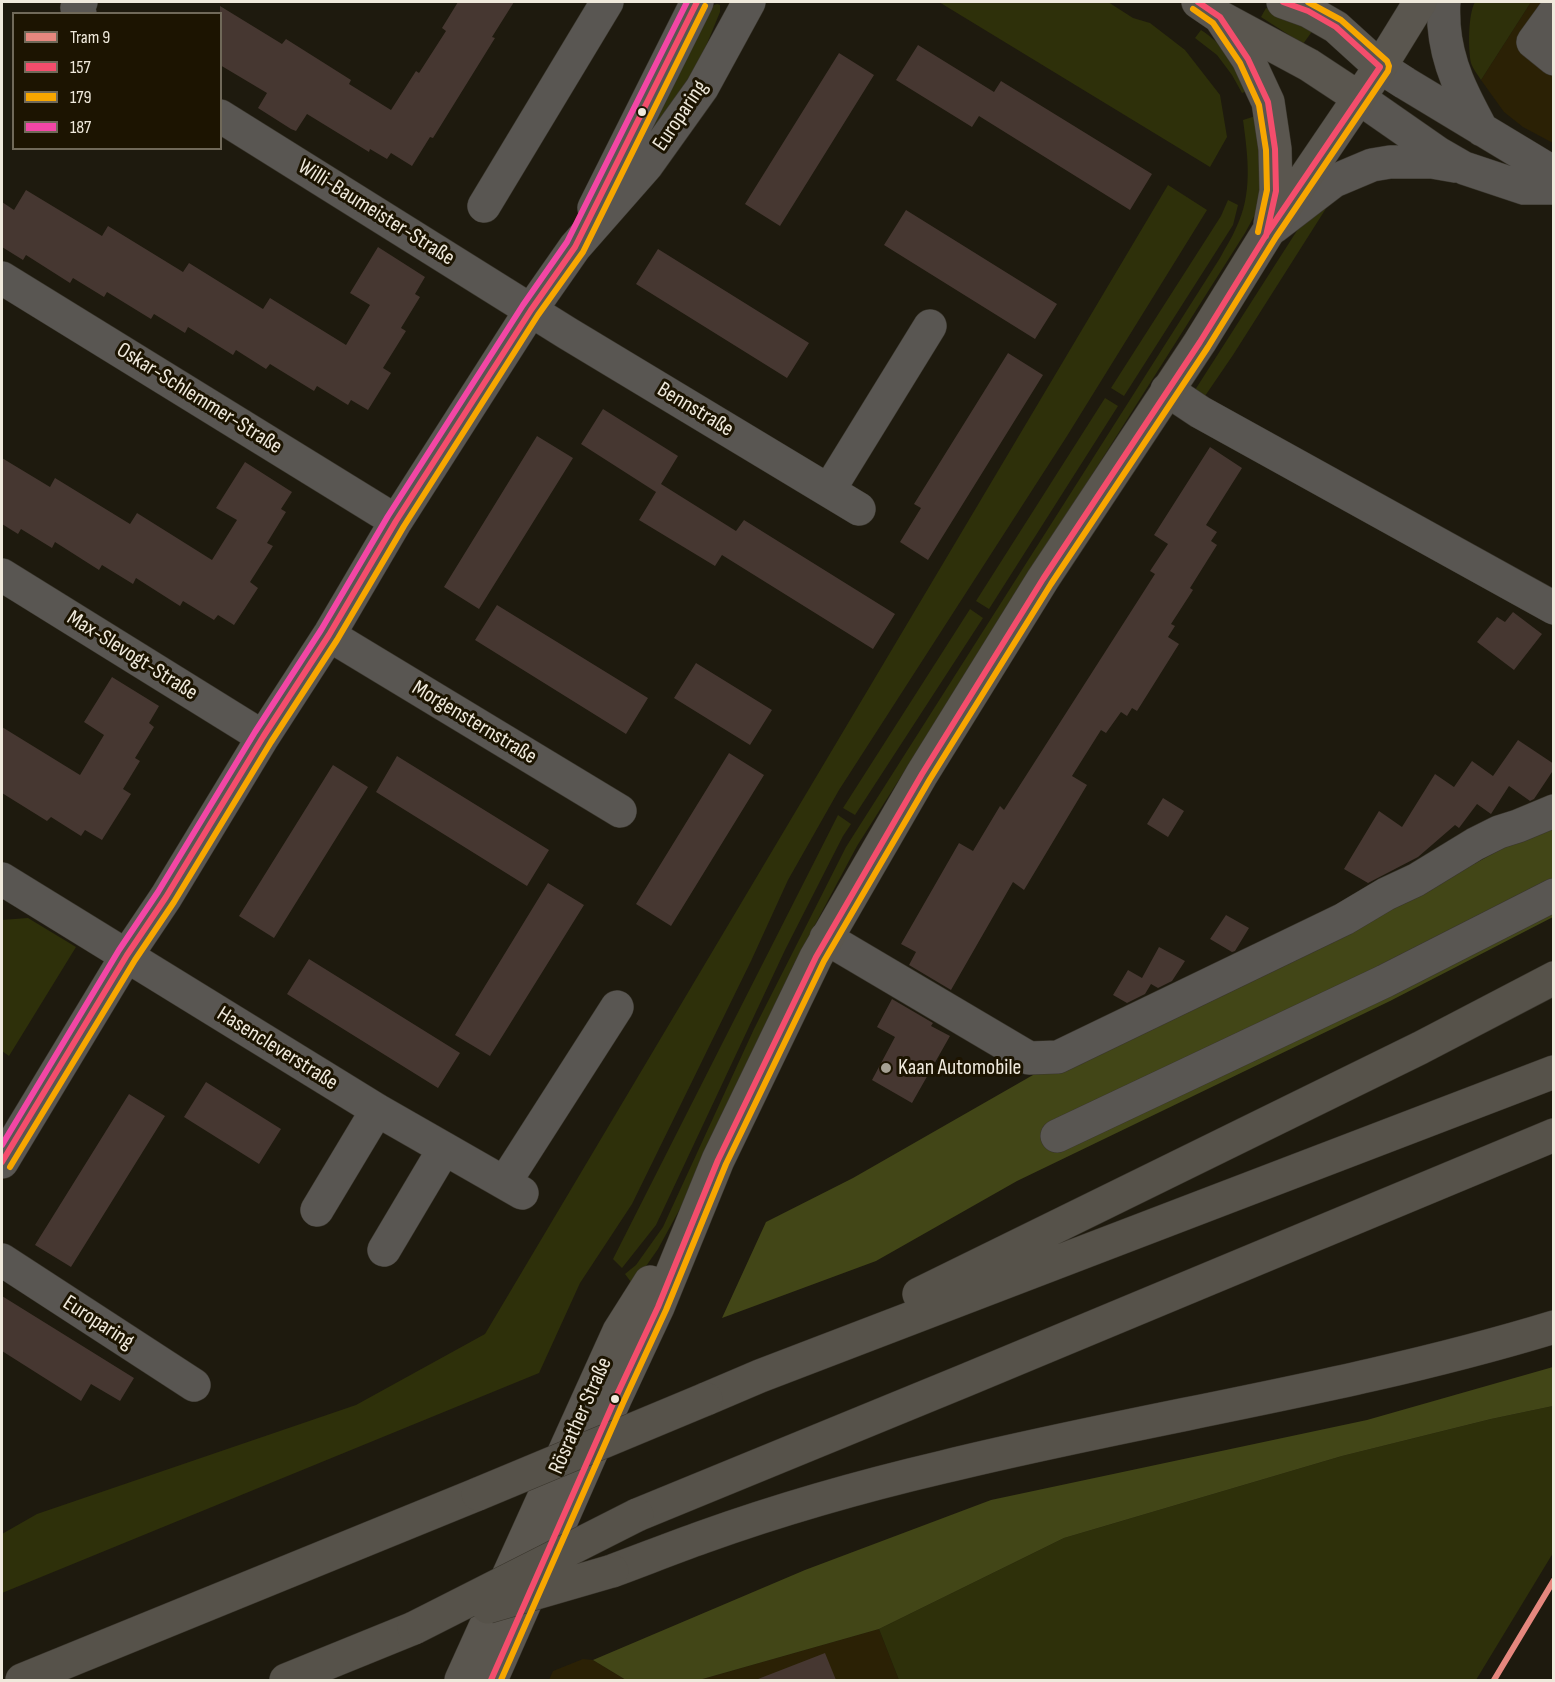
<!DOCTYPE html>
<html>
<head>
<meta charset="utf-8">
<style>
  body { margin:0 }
  #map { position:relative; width:1555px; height:1682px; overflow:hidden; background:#1e1a0e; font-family:"Sofia Sans Condensed",sans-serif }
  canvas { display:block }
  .frame { position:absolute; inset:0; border:3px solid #efe9dc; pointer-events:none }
  .legend { position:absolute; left:12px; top:12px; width:210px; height:138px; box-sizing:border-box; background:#1c1401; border:2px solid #706959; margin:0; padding:8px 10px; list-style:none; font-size:18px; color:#efe9dc }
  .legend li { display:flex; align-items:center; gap:12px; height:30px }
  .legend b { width:30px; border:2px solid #706959 }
</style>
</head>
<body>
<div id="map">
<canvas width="1555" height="1682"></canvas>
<div class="frame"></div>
<ul class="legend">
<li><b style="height:8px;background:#e6877e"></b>Tram 9</li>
<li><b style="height:8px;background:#f44d6c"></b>157</li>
<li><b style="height:8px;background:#f7a600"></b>179</li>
<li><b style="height:8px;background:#f346a5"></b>187</li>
</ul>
</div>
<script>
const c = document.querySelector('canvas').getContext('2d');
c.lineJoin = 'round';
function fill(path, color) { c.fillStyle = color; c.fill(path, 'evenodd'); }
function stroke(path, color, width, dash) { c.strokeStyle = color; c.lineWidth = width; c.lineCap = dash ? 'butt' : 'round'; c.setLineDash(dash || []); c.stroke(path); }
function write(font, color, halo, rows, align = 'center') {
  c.font = font + ' "Sofia Sans Condensed",sans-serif'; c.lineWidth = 6; c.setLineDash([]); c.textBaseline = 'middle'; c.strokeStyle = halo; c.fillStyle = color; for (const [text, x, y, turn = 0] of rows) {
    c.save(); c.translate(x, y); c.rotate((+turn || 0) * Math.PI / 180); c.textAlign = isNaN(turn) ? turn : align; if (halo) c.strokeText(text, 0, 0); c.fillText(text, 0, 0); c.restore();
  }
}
fill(new Path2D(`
  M1531 2H1553V143L1523 127 1504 112 1481 80Z
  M879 1629 899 1680H699Z
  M583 1659 593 1660 626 1680H549L553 1671Z`), '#2b2105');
fill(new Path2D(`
  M939 2H1108L1133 18 1150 23 1185 50 1220 95 1227 137 1210 167Z
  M1475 2H1531L1481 80C1478 75 1473 69 1471 63 1468 49 1468 14 1475 2Z
  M717 4 720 5V12L699 63 649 135 652 116 714 5Z
  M1266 8 1283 13 1316 26 1303 44 1261 17Z
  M1201 30C1226 46 1236 66 1252 89L1242 93 1232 75 1217 55 1195 38Z
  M1262 114 1266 159 1257 211 1245 233 857 846 794 964 722 1116 683 1203 658 1249 644 1269 631 1282 625 1274 636 1265 663 1227 754 1029 846 847 1220 258C1225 248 1232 238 1236 228 1253 194 1248 157 1243 120Z
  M1168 185 1207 210 1067 436 839 790 788 880 751 961 632 1204 580 1283 539 1373 2 1593V1534L37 1514 356 1405 485 1334Z
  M1332 199 1233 355 1205 396 1195 390 1298 229Z
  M1228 200 1238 205 1233 225 1124 396 1111 388 1221 216Z
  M1105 398 1118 406 989 609 976 601Z
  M970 609 983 618 855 815 843 808Z
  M838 815 851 824 843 836 785 950 656 1225 622 1268 613 1259Z
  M28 918 76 947 9 1056 2 1051V920Z
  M1553 1406V1553L1476 1680H899L879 1629 1064 1538 1342 1456 1491 1419Z`), '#2e300a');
fill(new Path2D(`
  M1553 821V917L1390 1001 1017 1181 876 1261 722 1318 766 1222 853 1178 1040 1071 1347 933Z
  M1553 1367V1406L1491 1419 1342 1456 1064 1538 879 1629 699 1680H626L593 1660 805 1570 991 1500 1367 1420Z`), '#424617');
fill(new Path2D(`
  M458 2H514L492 37 495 38 433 138 430 137 412 166 391 153 387 159 370 149 369 152 307 114 296 131 291 129 258 108 267 93 220 65V6L282 44 286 39 351 80 349 84 391 110 416 71 419 73 446 31 442 28Z
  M918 45 994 92 1001 81 1152 174 1130 210 979 116 972 127 896 80Z
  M839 53 874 75 780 226 745 204Z
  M26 190 102 236 108 226 183 272 189 263 263 309 270 298 346 345 370 305 350 293 378 247 425 277 415 294 420 297 401 328 406 331 383 368 391 373 368 410 351 400 348 405 317 386 314 391 270 364 266 369 236 350 233 355 188 327 185 333 154 314 151 319 107 292 104 297 73 278 70 283 26 255 23 260 2 247V202L14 210Z
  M906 210 1057 304 1035 339 884 245Z
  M658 249 809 343 787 378 636 284Z
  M1008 353 1043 375 928 560 900 542 921 508 914 504Z
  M603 409 678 456 661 484 736 531 744 520 895 614 873 649 722 555 715 566 639 520 656 492 581 444Z
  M537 436 573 458 479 609 444 587Z
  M1210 447 1242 468 1206 525 1217 532 1211 541 1217 545 1190 588 1193 590 1171 624 1175 626 1168 637 1179 644 1137 711 1132 708 1127 716 1121 712 1106 733 1101 730 1072 776 1087 785 1024 890 1013 882 951 990 909 965 916 952 901 944 959 843 973 851 1000 806 1004 810 1155 574 1150 571 1168 544 1154 535Z
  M2 458 50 487 55 478 130 524 137 513 212 560 237 520 216 508 245 462 292 492 281 509 286 512 267 543 273 546 250 582 258 588 234 625 218 615 214 620 183 601 180 606 136 578 133 584 102 565 99 570 55 542 52 548 21 529 18 534 2 524Z
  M497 605 648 698 626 734 475 640Z
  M1513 612 1542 634 1514 670 1477 642 1497 617 1505 622Z
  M696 663 772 710 750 745 674 698Z
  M112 677 159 706 149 723 154 727 135 758 140 761 123 789 131 794 102 840 85 830 81 836 51 817 47 821 2 793V727L80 775 104 735 84 722Z
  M1518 740 1554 764V769L1534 799 1530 801 1509 786 1491 814 1477 804 1459 828 1455 825 1418 857 1368 883 1344 869 1379 811 1402 827 1435 774 1454 787 1472 761 1493 776Z
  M729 753 764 775 671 926 636 904Z
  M397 756 549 850 527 886 376 792Z
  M333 765 368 787 274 938 239 916Z
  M1163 798 1184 811 1168 837 1147 824Z
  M548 883 584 905 490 1056 455 1035Z
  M1226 915 1249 928 1235 951 1232 952 1210 939Z
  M1159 947 1185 961 1172 981 1158 988 1151 984 1145 994 1127 1003 1113 995 1128 970 1142 978Z
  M309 959 460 1053 438 1088 287 994Z
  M892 999 933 1023 931 1026 950 1036 912 1103 872 1080 895 1037 877 1027Z
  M206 1082 281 1129 259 1164 184 1117Z
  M129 1094 165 1116 71 1267 35 1245Z
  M2 1296 134 1378 120 1401 91 1384 81 1401 2 1351Z
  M825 1653 836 1680H759L758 1679Z`), '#463731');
const minor = new Path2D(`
  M1444 2C1443 9 1444 17 1444 25 1447 65 1463 95 1482 130
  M1554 13 1533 42 1554 59
  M80 14 77 8 81 2
  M1380 67 1405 83 1554 173
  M1359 98 1438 153 1464 168 1524 188H1554
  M220 116 567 333 859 509
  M484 206 607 2
  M594 208 697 2
  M1274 227 1334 181 1372 165 1390 162H1432L1455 166
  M2 278 396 521
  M1167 390 1200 412 1554 608
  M829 490 930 326
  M2 575 263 737
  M329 635 620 811
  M2 879 377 1110 522 1193
  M826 938 1029 1058 1058 1057 1344 919 1386 894 1416 880 1475 844 1499 832 1518 826 1554 811
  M1057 1136 1385 981 1554 895
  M2 1162 127 955 166 897 263 737 329 635 396 521 531 310 575 247 647 165 702 88 749 2
  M505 1182 617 1007
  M317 1210 377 1110
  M384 1250 444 1149
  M2 1260 194 1385`);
const major = new Path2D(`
  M1198 2 1220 17 1309 65 1359 98
  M1283 2 1308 11 1336 27 1380 67
  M1220 17 1248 59 1268 102 1275 149 1276 191 1270 224
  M461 1680 619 1331 650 1282
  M491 1680 615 1399 658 1307 718 1160 816 957 922 774 1043 579 1200 342 1268 232 1380 67 1420 2`);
const highway = new Path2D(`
  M919 1294 1420 1048 1554 978
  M706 1399 760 1376 1554 1072
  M637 1515 966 1380 1554 1135
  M612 1571C642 1560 672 1548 703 1537 781 1509 862 1486 943 1467 1146 1417 1354 1388 1554 1327
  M22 1680 478 1494
  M286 1680 414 1628`);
stroke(minor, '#3a362d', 34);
stroke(major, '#3a362d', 34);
stroke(highway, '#3a362d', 34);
stroke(minor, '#595652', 33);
stroke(major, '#5a564f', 33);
stroke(highway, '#56524a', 33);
const highwayBridge = new Path2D(`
  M478 1494 706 1399
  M488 1607 612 1571
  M414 1628 637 1515`);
stroke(highwayBridge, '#3a362d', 34, []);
stroke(highwayBridge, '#56524a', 33);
stroke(new Path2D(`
  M1198 2 1220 17 1248 59 1268 102 1275 149 1276 191 1266 236
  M2 1162 127 955 166 897 263 737 329 635 396 521 531 310 575 247 697 2
  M491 1680 615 1399 658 1307 718 1160 816 957 922 774 1043 579 1200 342 1268 232 1380 67 1336 27 1308 11 1283 2`), '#f44d6c', 6);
stroke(new Path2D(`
  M1193 9 1213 23 1240 63 1259 105 1266 150 1267 190 1258 232
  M10 1167 135 960 174 902 271 742 337 640 404 526 538 315 583 252 705 6
  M501 1680 623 1403 666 1310 726 1164 824 961 930 779 1051 584 1208 347 1276 237 1388 71 1389 66 1387 61 1341 20 1308 2`), '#f7a600', 6);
stroke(new Path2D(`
  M2 1145 119 950 158 892 255 732 321 630 388 516 523 305 567 242 687 2`), '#f346a5', 6);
stroke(new Path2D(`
  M1494 1680 1554 1580`), '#e6877e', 6);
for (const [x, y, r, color] of [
  [642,112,5,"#efe9dc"],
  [886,1068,6,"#a6a194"],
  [615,1399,5,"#efe9dc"]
]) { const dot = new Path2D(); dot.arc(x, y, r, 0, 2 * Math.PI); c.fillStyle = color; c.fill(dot); stroke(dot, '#1c1401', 2); }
write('22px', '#efe9dc', '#1c1401', [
  ["Europaring",681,116,-56],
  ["Willi-Baumeister-Straße",376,213,32],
  ["Oskar-Schlemmer-Straße",199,399,32],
  ["Bennstraße",695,410,31],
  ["Max-Slevogt-Straße",132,656,32],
  ["Morgensternstraße",474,723,31],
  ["Hasencleverstraße",277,1049,32],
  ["Europaring",98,1323,33],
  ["Rösrather Straße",581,1416,-66]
]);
write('22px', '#efe9dc', '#1c1401', [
  ["Kaan Automobile",898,1068]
], 'left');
</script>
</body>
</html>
